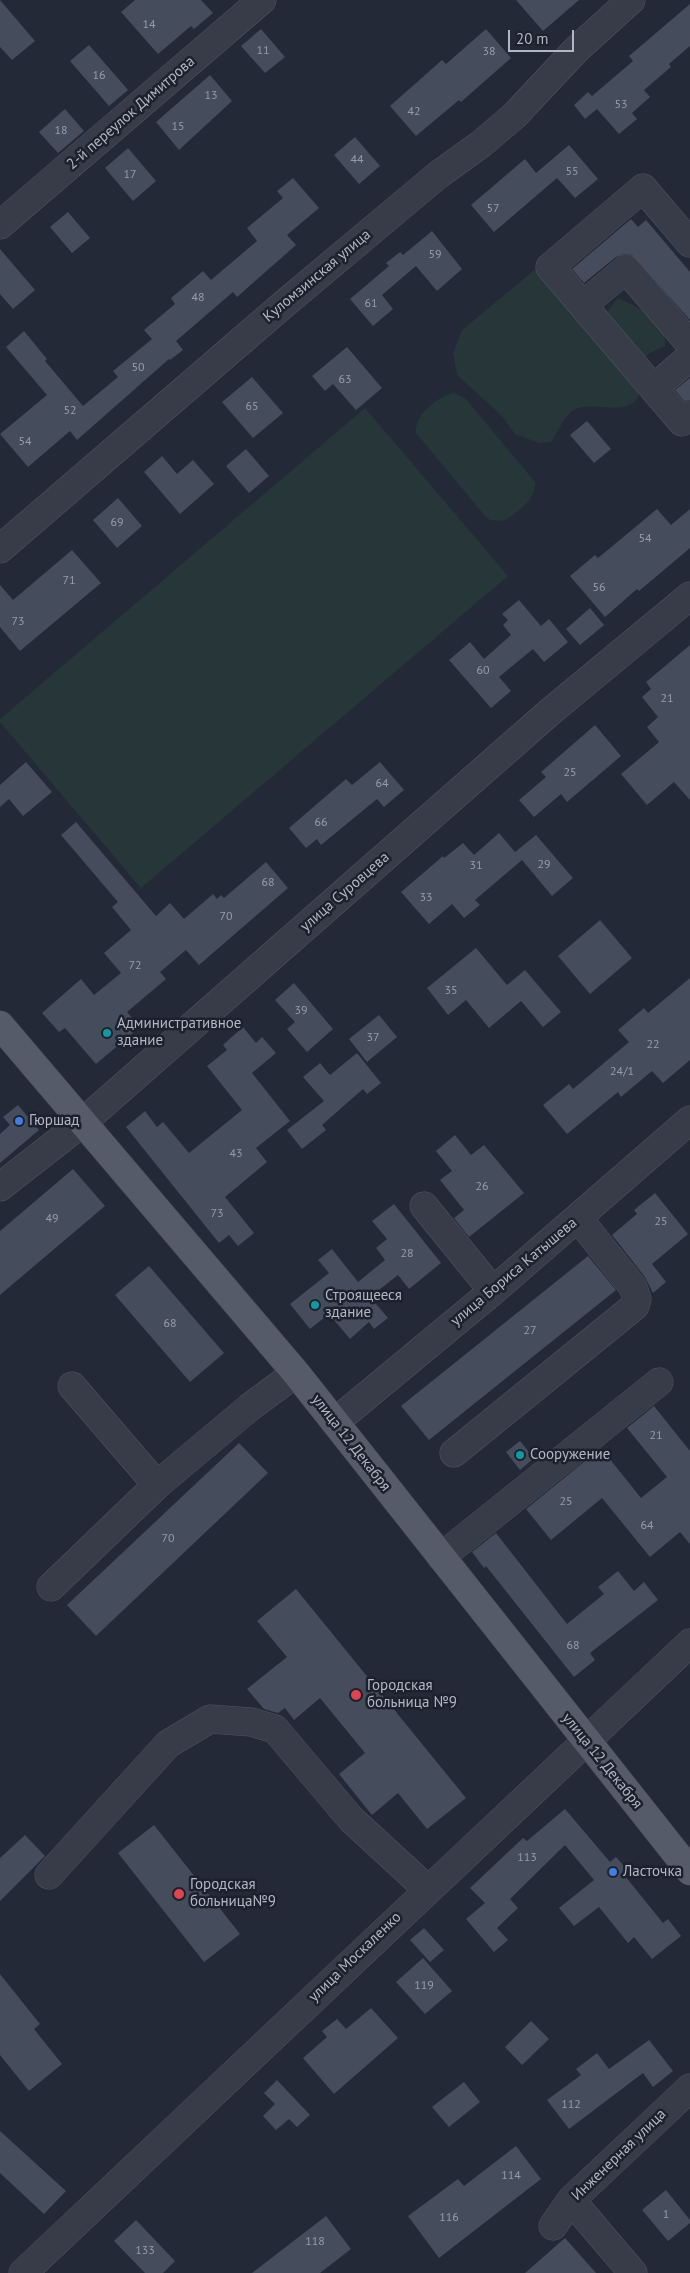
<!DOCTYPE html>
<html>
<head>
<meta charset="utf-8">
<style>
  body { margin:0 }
  #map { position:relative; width:690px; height:2273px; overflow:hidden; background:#242937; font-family:"PT Sans",sans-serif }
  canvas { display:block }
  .scale { position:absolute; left:508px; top:30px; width:66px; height:22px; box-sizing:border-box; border:2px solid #b2b7c4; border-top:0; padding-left:6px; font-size:15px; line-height:18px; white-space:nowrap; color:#b2b7c4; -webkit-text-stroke:4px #1d212d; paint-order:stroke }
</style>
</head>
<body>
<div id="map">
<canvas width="690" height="2273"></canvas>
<div class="scale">20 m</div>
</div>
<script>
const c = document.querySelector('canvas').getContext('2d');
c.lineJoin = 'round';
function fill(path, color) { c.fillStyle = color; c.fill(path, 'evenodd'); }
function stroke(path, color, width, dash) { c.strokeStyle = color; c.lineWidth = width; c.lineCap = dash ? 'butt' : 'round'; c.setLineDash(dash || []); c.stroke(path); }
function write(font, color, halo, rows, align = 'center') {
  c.font = font + ' "PT Sans",sans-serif'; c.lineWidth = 5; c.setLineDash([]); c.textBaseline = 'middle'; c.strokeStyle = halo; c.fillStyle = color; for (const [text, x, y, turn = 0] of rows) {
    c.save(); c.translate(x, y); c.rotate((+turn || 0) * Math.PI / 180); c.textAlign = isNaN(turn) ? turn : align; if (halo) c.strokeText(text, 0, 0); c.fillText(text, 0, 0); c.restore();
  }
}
fill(new Path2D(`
  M537 268 596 313 608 311 618 298C640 309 667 317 665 346 659 349 650 352 645 357 632 370 648 392 633 403 616 415 585 398 570 413 562 421 557 433 551 442L539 443 515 434 501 415 457 375 453 353 462 330Z
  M454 393 466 399 535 482C537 499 516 514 503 521L490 520 485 516 416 433C414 415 438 396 454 393Z
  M365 408 508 576 141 888 0 722V719Z`), '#273639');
fill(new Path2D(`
  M0 0 35 41 12 60 0 47Z
  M135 0H201L213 13 194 29 191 26 158 54 121 12Z
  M516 0H579L543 31Z
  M690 4V46L669 64 671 67 644 90 650 97 632 113 637 119 619 134 597 109 585 119 574 105 588 92 592 96 633 61 629 56Z
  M261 29 285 57 265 73 241 46Z
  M486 29 511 58 461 102 459 100 416 136 390 106 442 60 446 64Z
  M89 45 128 90 109 106 70 61Z
  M210 75 232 101 179 150 156 122Z
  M65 109 84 131 58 153 39 132Z
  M355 137 380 166 359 184 334 155Z
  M569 145 598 179 575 198 557 178 494 232 471 205 525 159 536 173Z
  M128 148 156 181 133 201 105 168Z
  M293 178 319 208 287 235 296 245 237 297 233 292 176 341 183 350 170 360 169 359 77 440 70 431 28 467 0 434 47 395 6 347 24 331 47 359 45 361 83 406 118 377 113 371 152 339 144 330 175 304 171 298 203 271 211 280 257 241 247 228 283 198 277 191Z
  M68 212 90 238 72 253 50 227Z
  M631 219 638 227 646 220 690 272V320L632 255 624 254 616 257 584 283 572 269Z
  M432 231 462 269 437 291 416 266 382 295 393 309 373 326 350 299 389 266 386 263 400 252 403 255Z
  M0 249 35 290 13 309 0 294Z
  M347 347 382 388 356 410 333 384 325 391 312 376Z
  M252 377 283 413 253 438 222 402Z
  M690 378V400L684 401 675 390Z
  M587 421 611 449 594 463 570 435Z
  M246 449 269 476 249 493 226 466Z
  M162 456 177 474 193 460 214 484 180 514 144 472Z
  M118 498 142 526 117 548 93 520Z
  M657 509 671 525 690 509V548L639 591 637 589 605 617 570 576 595 555 598 558Z
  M72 550 101 583 20 651 0 627V585L13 600Z
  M519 600 541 626 549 619 568 642 544 662 533 649 499 677 511 691 491 708 449 660 470 642 484 659 511 635 503 625 508 620 502 614Z
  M590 608 604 625 580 645 566 629Z
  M690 645V800L674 782 647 805 621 774 659 742 647 727 658 717 642 697 651 689 646 682Z
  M595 725 621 756 567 802 561 794 534 817 519 800 546 777 541 772Z
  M26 762 52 792 23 816 9 799 0 807V785Z
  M380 762 404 790 384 807 377 799 321 845 317 839 306 848 289 828 346 779 352 785Z
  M76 822 156 916 170 903 184 919 213 894 217 899 221 895 224 898 266 862 288 888 199 965 186 950 160 972 166 979 127 1012 140 1027 96 1064 65 1028 59 1032 42 1013 81 979 94 995 121 973 104 953 131 930 112 907 118 902 61 835Z
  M499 833 515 852 536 835 573 878 552 896 522 860 475 900 480 905 464 918 452 904 429 924 401 892 443 856 444 858 463 843 474 855Z
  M600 920 632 958 590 994 558 956Z
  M476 948 507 985 525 970 561 1012 543 1027 521 1001 489 1028 466 1000 448 1015 427 988Z
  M690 978V1060L663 1083 652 1071 621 1097 618 1092 567 1134 543 1105 569 1084 573 1089 629 1042 618 1030 644 1008 648 1013Z
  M294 983 333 1029 307 1052 287 1029 295 1022 275 1000Z
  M379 1015 397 1037 367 1062 349 1039Z
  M243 1027 256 1043 262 1037 276 1053 252 1073 290 1121 256 1148 267 1162 225 1197 254 1233 238 1246 229 1235 219 1243 126 1127 145 1111 157 1127 163 1122 189 1153 242 1110 207 1066 227 1050 223 1045Z
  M357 1053 381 1083 367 1094 363 1089 322 1125 326 1130 302 1149 287 1130 324 1101 303 1077 320 1063 330 1075Z
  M18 1105 39 1130 0 1163V1134L10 1125 3 1117Z
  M455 1135 471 1155 484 1145 524 1193 469 1237 454 1218 464 1210 440 1180 452 1171 436 1151Z
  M73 1169 105 1206 0 1295V1231Z
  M655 1193 688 1234 652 1264 666 1282 653 1293 645 1277 612 1235 637 1214 634 1210Z
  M394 1204 441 1263 409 1289 398 1275 370 1297 388 1318 374 1329 369 1322 350 1339 329 1314 310 1329 290 1304 329 1273 318 1260 332 1249 358 1282 385 1260 376 1248 387 1239 372 1221Z
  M588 1256 616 1290 429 1440 401 1406Z
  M149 1266 224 1353 190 1382 115 1295Z
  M654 1406 690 1451V1544L680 1532 650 1557 602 1498 551 1540 526 1509 601 1448 641 1498 667 1477 627 1428Z
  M520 1441 534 1458 520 1470 506 1452Z
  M239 1443 268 1473 96 1636 67 1605Z
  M496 1533 567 1624 604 1594 598 1587 618 1571 634 1591 644 1582 658 1600 590 1653 595 1660 574 1677 486 1566 484 1568 472 1552Z
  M296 1589 466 1798 427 1829 398 1793 372 1815 339 1774 365 1753 320 1698 294 1720 285 1708 278 1713 264 1709 247 1689 287 1657 257 1621Z
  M565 1809 610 1862 616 1857 629 1872 625 1876 663 1923 668 1919 681 1936 652 1959 634 1937 628 1943 599 1907 574 1926 559 1908 594 1880 565 1845 510 1899 518 1908 497 1928 508 1940 494 1952 466 1919 485 1903 470 1888 523 1838 527 1841Z
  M154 1825 240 1934 204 1962 118 1853Z
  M25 1835 45 1856 0 1901V1858Z
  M424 1928 444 1950 430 1962 410 1940Z
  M423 1958 452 1991 425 2014 396 1982Z
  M0 1974 40 2024 34 2029 62 2064 29 2091 0 2055Z
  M371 2008 398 2038 334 2094 303 2058 327 2037 322 2031 337 2019 346 2029Z
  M531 2021 549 2039 522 2065 505 2047Z
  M649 2040 673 2071 653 2087 643 2073 569 2129 547 2100 581 2075 576 2069 597 2053 609 2069Z
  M277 2080 310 2115 297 2127 289 2119 276 2130 263 2116 275 2104 264 2093Z
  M464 2082 480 2102 449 2127 432 2107Z
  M0 2131 66 2191 44 2214 0 2173Z
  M516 2146 541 2179 439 2258 408 2216 458 2179 464 2186Z
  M666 2190 690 2220V2223L668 2241 642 2210Z
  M326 2216 351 2249 320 2273H252Z
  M136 2220 175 2261 163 2273H145L114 2241Z
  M565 2238 596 2273H525Z`), '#454c5c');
const minor = new Path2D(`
  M0 225 262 0
  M690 243 643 188 550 267 682 422 690 415
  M583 305 626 269 690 344
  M654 388 690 357
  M0 549 284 304 438 175 481 144 514 116 576 50 631 0
  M0 1187 83 1122 551 711 690 596
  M424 1206 493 1291
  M72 1386 157 1485
  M335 1422 493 1291 690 1120
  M454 1453 635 1306 637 1299 633 1287 578 1218
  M441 1557 659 1382
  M51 1587 157 1485 250 1407 296 1373
  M49 1875 168 1744 210 1719 251 1722 275 1729 351 1819 427 1889
  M571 2200 633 2273
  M553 2226 571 2200 690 2088
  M23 2273 690 1643`);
const major = new Path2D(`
  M0 1025 296 1373 690 1871`);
stroke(minor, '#4f5460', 29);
stroke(major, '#414551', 29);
stroke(minor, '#373c48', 28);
stroke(major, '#555b68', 28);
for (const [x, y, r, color] of [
  [107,1033,5,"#0f9aa8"],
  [19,1121,5,"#3f7fe0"],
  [315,1305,5,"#0f9aa8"],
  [520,1455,5,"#0f9aa8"],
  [356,1695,6,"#e0444e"],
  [613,1872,5,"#3f7fe0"],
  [179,1894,6,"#e0444e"]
]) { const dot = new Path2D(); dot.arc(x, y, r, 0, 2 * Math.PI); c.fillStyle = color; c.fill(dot); stroke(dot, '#1d212d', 2); }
write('12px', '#979caa', null, [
  ["14",149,25],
  ["11",263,51],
  ["38",489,52],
  ["16",99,76],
  ["13",211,96],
  ["53",621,105],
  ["42",414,112],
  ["15",178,127],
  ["18",61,131],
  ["44",357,160],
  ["55",572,172],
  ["17",130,175],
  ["57",493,209],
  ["59",435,255],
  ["48",198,298],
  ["61",371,304],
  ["50",138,368],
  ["63",345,380],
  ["65",252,407],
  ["52",70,411],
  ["54",25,442],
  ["69",117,523],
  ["54",645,539],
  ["71",69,581],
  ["56",599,588],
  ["73",18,622],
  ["60",483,671],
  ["21",667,699],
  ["25",570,773],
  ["64",382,784],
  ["66",321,823],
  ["29",544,865],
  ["31",476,866],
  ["68",268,883],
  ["33",426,898],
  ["70",226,917],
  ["72",135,966],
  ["35",451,991],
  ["39",301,1011],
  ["37",373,1038],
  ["22",653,1045],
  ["24/1",622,1072],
  ["43",236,1154],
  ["26",482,1187],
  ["73",217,1214],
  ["49",52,1219],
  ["25",661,1222],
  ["28",407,1254],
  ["68",170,1324],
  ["27",530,1331],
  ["21",656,1436],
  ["25",566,1502],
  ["64",647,1526],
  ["70",168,1539],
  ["68",573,1646],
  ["113",527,1858],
  ["119",424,1986],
  ["112",571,2105],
  ["114",511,2176],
  ["1",666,2215],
  ["116",449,2218],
  ["118",315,2242],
  ["133",145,2251]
]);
write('15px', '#b2b7c4', '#1d212d', [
  ["2-й переулок Димитрова",131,113,-41],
  ["Куломзинская улица",317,276,-40],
  ["улица Суровцева",345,892,-41],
  ["улица Бориса Катышева",514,1272,-40],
  ["улица 12 Декабря",351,1443,52],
  ["улица 12 Декабря",602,1761,51],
  ["улица Москаленко",355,1957,-44],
  ["Инженерная улица",619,2155,-44]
]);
write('15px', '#b2b7c4', '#1d212d', [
  ["Административное",117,1024],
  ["здание",117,1041],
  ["Гюршад",29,1121],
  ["Строящееся",325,1296],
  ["здание",325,1313],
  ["Сооружение",530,1455],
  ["Городская",367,1686],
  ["больница №9",367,1703],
  ["Ласточка",623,1872],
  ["Городская",190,1885],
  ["больница№9",190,1902]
], 'left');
</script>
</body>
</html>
